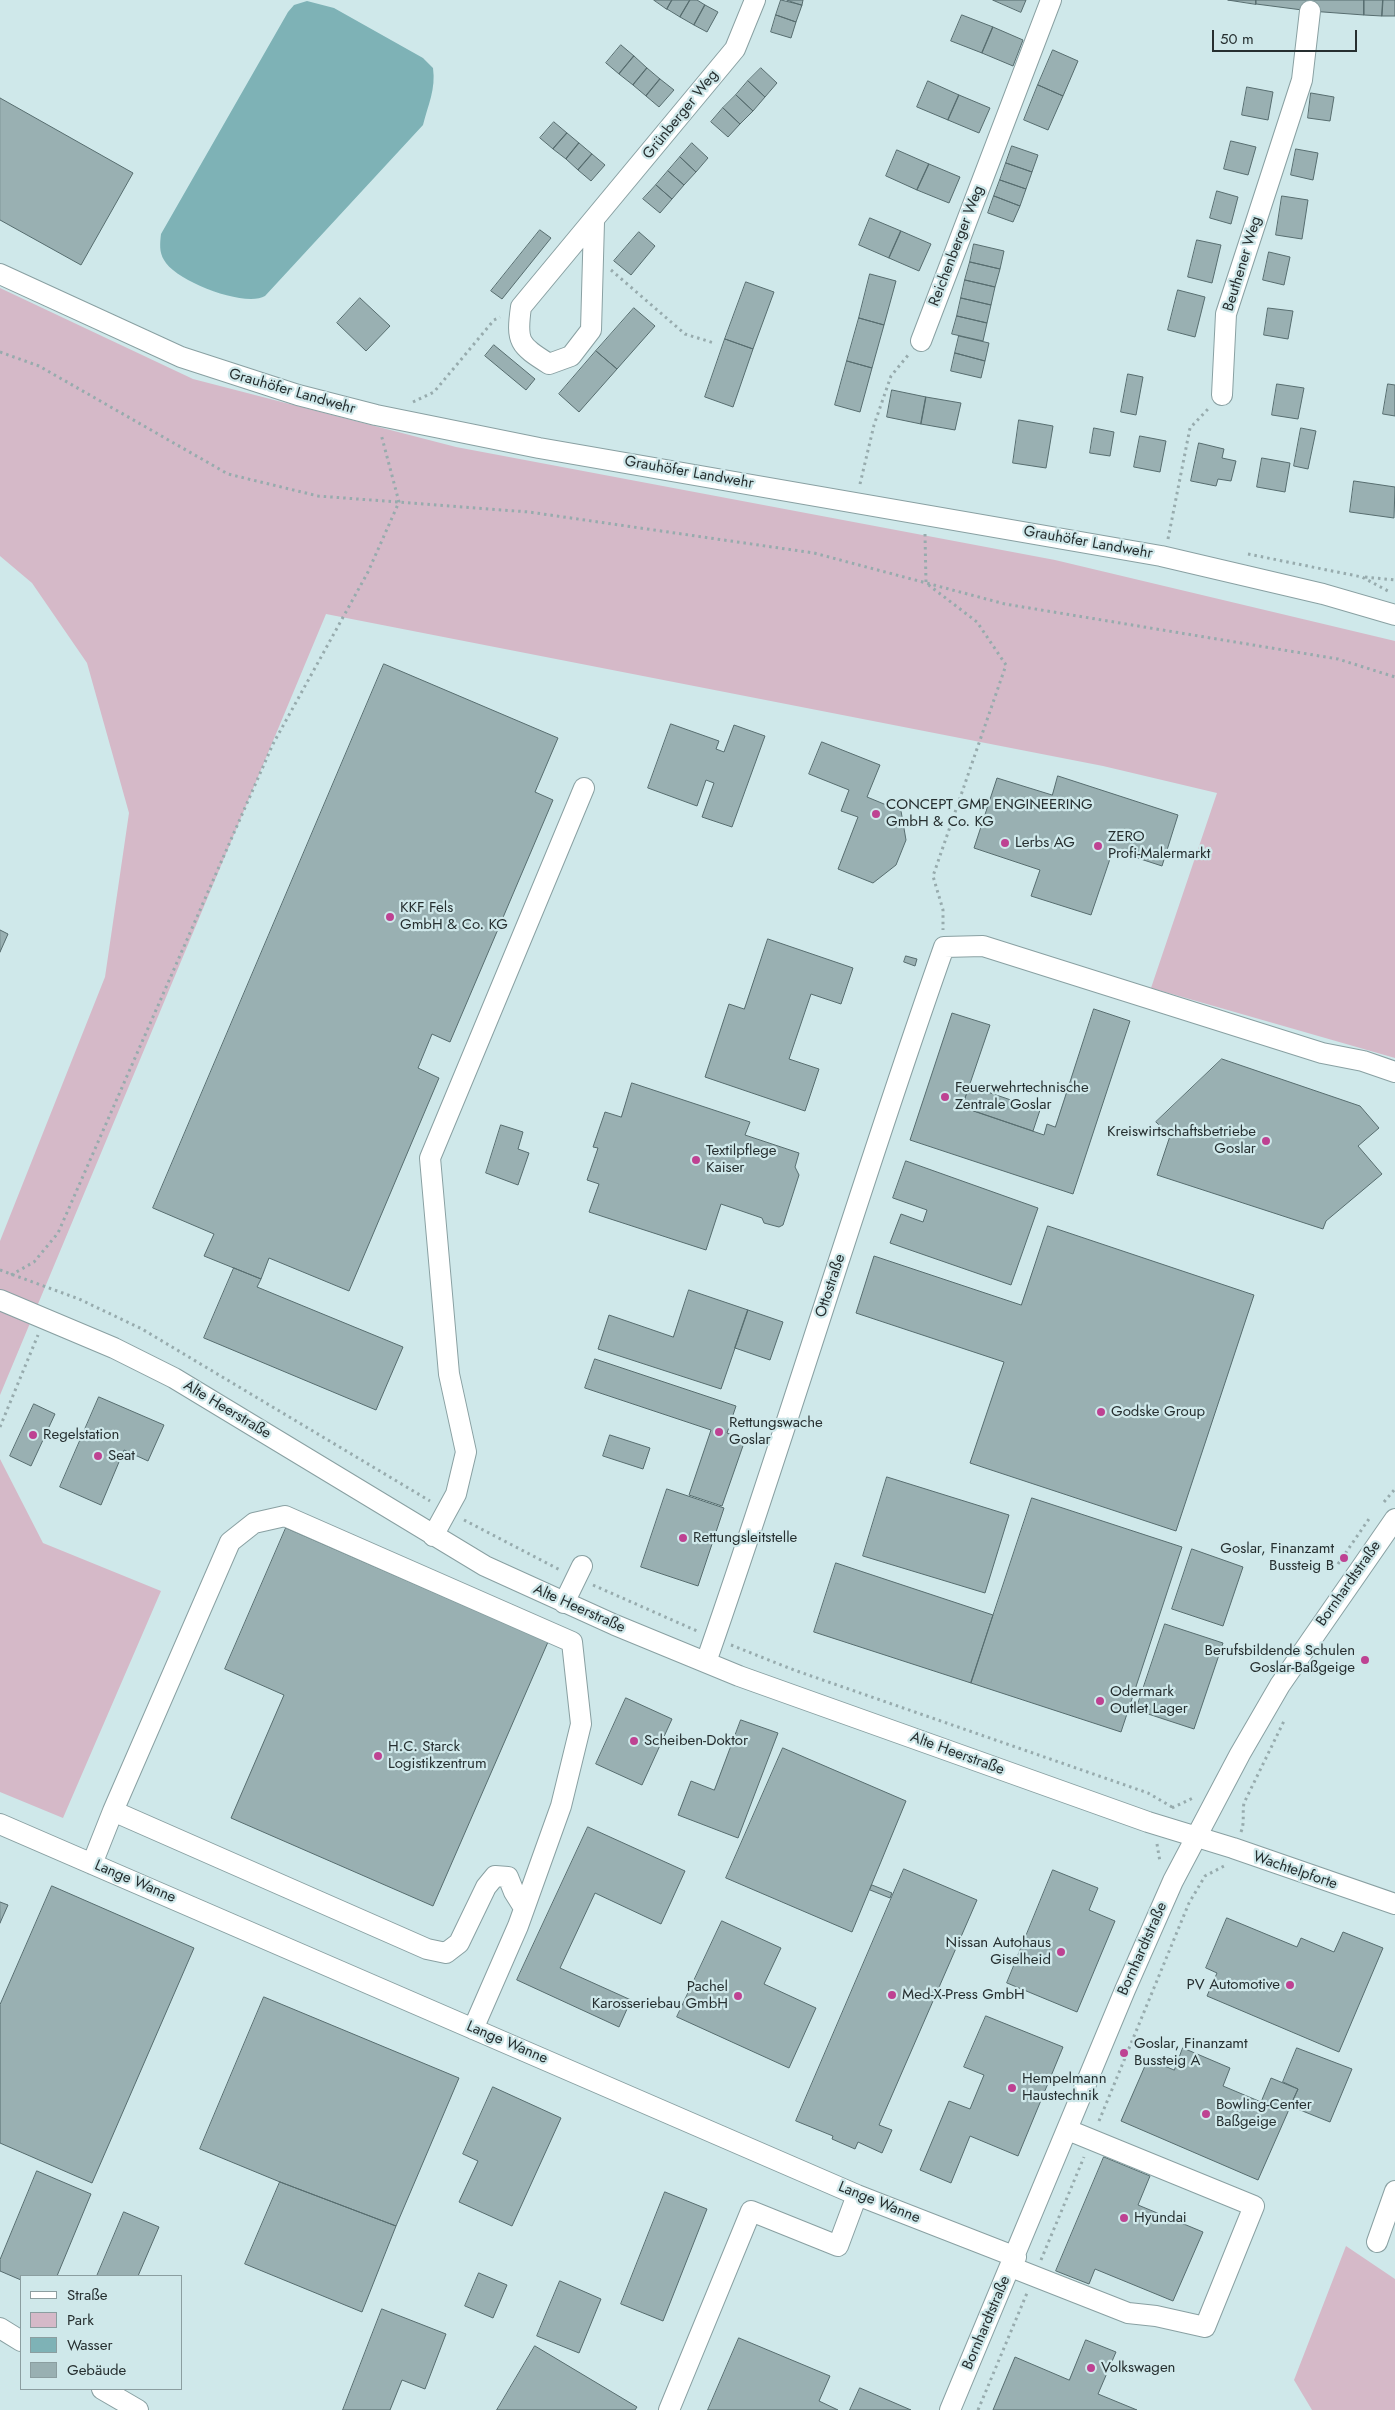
<!DOCTYPE html>
<html>
<head>
<meta charset="utf-8">
<style>
	body { margin:0 }
	#map { position:relative; width:1395px; height:2410px; overflow:hidden; background:#cfe8ea; font-family:Jost,sans-serif }
	canvas { display:block }
	.legend { position:absolute; left:20px; top:2275px; width:162px; height:115px; box-sizing:border-box; background:#cfe8ea; border:1px solid #8b9ea0; margin:0; padding:6px 9px; list-style:none; font-size:15px; color:#262f30 }
	.legend li { display:flex; align-items:center; gap:10px; height:25px }
	.legend b { width:25px; border:1px solid #8b9ea0 }
	.scale { position:absolute; left:1212px; top:30px; width:145px; height:22px; box-sizing:border-box; border:2px solid #262f30; border-top:0; padding-left:6px; font-size:15px; line-height:18px; white-space:nowrap; color:#262f30; -webkit-text-stroke:4px #cfe8ea; paint-order:stroke }
</style>
</head>
<body>
<div id="map">
<canvas width="1395" height="2410"></canvas>
<ul class="legend">
<li><b style="height:6px;background:#fff"></b>Straße</li>
<li><b style="height:14px;background:#d5b9c8"></b>Park</li>
<li><b style="height:14px;background:#7eb2b6"></b>Wasser</li>
<li><b style="height:14px;background:#99b0b2"></b>Gebäude</li>
</ul>
<div class="scale">50 m</div>
</div>
<script>
const ctx = document.querySelector('canvas').getContext('2d');
ctx.lineJoin = 'round';
function paint(path, color) { ctx.fillStyle = color; ctx.fill(path, 'evenodd'); }
function stroke(path, color, width, dash) { ctx.strokeStyle = color; ctx.lineWidth = width; ctx.lineCap = dash ? 'butt' : 'round'; ctx.setLineDash(dash || []); ctx.stroke(path); }
function drawText(font, color, halo, rows, align = 'center') {
  ctx.font = font + ' Jost,sans-serif'; ctx.lineWidth = 4.5; ctx.setLineDash([]); ctx.textBaseline = 'middle'; ctx.strokeStyle = halo; ctx.fillStyle = color; for (const [text, x, y, turn = 0] of rows) {
    ctx.save(); ctx.translate(x, y); ctx.rotate((+turn || 0) * Math.PI / 180); ctx.textAlign = isNaN(turn) ? turn : align; if (halo) ctx.strokeText(text, 0, 0); ctx.fillText(text, 0, 0); ctx.restore();
  }
}
const green = new Path2D(`
	M0,288L193,379L456,447L1055,560L1395,641V1058L1151,988L1217,793L1103,766L326,614L0,1395V1241L105,977L129,813L87,663L32,583L0,556Z
	M0,1459L43,1543L161,1591L63,1818L0,1792Z
	M1346,2246L1395,2279V2410H1312L1294,2380Z`);
const water = new Path2D(`
	M307,1L334,8L423,58L433,68C436,89 428,105 423,125L265,296C245,308 175,281 164,260C159,252 160,243 161,234L288,12L294,5Z`);
const building = new Path2D(`
	M654,0H672L667,9Z
	M672,0H690L680,17L667,9Z
	M690,0H697L705,5L694,25L680,17Z
	M781,0L802,5L796,22L776,15Z
	M787,0H803L802,5Z
	M993,0H1026L1021,12Z
	M1228,0H1256V4Z
	M1256,0H1311L1310,11L1256,4Z
	M1311,0H1364V15L1310,11Z
	M1364,0H1383L1382,16L1364,15Z
	M1383,0H1395V16H1382Z
	M705,5L718,12L707,32L694,25Z
	M776,15L796,22L791,38L771,32Z
	M962,15L993,27L982,53L951,41Z
	M993,27L1023,40L1013,66L982,53Z
	M621,45L634,56L619,74L606,63Z
	M1053,50L1078,61L1063,96L1038,85Z
	M634,56L647,68L633,85L619,74Z
	M647,68L660,79L646,96L633,85Z
	M761,68L777,83L765,97L748,81Z
	M660,79L674,90L659,107L646,96Z
	M748,81L765,97L753,111L736,95Z
	M928,81L959,95L948,120L917,107Z
	M1038,85L1063,96L1048,130L1024,120Z
	M1247,87L1273,92L1268,120L1242,115Z
	M1311,93L1334,97L1330,121L1308,118Z
	M736,95L753,111L740,124L723,108Z
	M959,95L990,108L979,133L948,120Z
	M0,98L133,173L81,265L0,220Z
	M723,108L740,124L728,137L711,122Z
	M554,122L567,133L553,149L540,138Z
	M567,133L579,143L566,159L553,149Z
	M1231,141L1256,147L1248,175L1224,169Z
	M579,143L592,154L578,170L566,159Z
	M692,143L708,158L696,172L680,157Z
	M1012,146L1038,155L1032,172L1006,163Z
	M1296,149L1318,153L1313,180L1291,175Z
	M897,150L929,164L917,190L886,176Z
	M592,154L605,165L591,181L578,170Z
	M680,157L696,172L684,185L668,171Z
	M1006,163L1032,172L1026,189L1000,180Z
	M929,164L960,177L949,203L917,190Z
	M668,171L684,185L672,199L656,185Z
	M1000,180L1026,189L1020,206L994,196Z
	M656,185L672,199L660,213L643,199Z
	M1217,191L1238,197L1231,224L1210,218Z
	M994,196L1020,206L1013,222L988,213Z
	M1282,196L1308,200L1302,239L1276,235Z
	M870,218L901,231L889,258L859,245Z
	M540,230L551,238L502,299L491,291Z
	M901,231L931,244L919,271L889,258Z
	M639,232L655,246L631,275L614,261Z
	M1197,240L1221,245L1212,283L1188,277Z
	M974,244L1004,251L1000,269L970,262Z
	M1269,252L1290,257L1284,285L1263,280Z
	M970,262L1000,269L995,287L965,280Z
	M870,274L896,281L884,325L859,318Z
	M965,280L995,287L991,305L961,298Z
	M746,282L774,292L753,349L725,339Z
	M1178,290L1205,297L1195,337L1168,330Z
	M360,298L390,326L366,351L337,323Z
	M961,298L991,305L987,323L957,316Z
	M634,308L655,326L617,369L596,351Z
	M1268,308L1293,311L1288,339L1264,335Z
	M957,316L987,323L983,341L952,334Z
	M859,318L884,325L872,368L847,361Z
	M959,336L989,343L985,361L955,353Z
	M725,339L753,349L733,407L705,397Z
	M494,345L535,379L526,390L485,356Z
	M596,351L617,369L579,412L559,394Z
	M955,353L985,361L981,378L951,371Z
	M847,361L872,368L860,412L835,405Z
	M1128,374L1143,377L1136,415L1121,412Z
	M1277,384L1304,388L1298,419L1272,415Z
	M1388,384L1395,385V416L1383,414Z
	M892,390L926,397L921,424L887,417Z
	M926,397L961,403L955,430L921,424Z
	M1019,420L1053,426L1046,468L1013,463Z
	M1094,428L1114,432L1110,456L1090,453Z
	M1301,428L1316,431L1308,469L1294,466Z
	M1140,436L1166,441L1160,472L1134,467Z
	M1199,443L1224,449L1222,458L1236,461L1231,481L1218,479L1216,486L1191,481Z
	M1262,458L1290,463L1285,492L1257,487Z
	M1354,481L1395,487L1394,518L1350,512Z
	M384,664L558,738L535,792L553,800L450,1042L432,1034L418,1068L439,1078L349,1291L269,1258L261,1279L204,1256L214,1234L153,1208Z
	M671,724L719,741L716,749L724,752L734,725L765,736L732,827L702,817L714,783L706,780L697,806L648,788Z
	M822,742L880,765L867,797L901,811L906,840L896,865L873,883L838,869L858,817L841,811L849,790L809,774Z
	M1058,776L1178,815L1162,866L1113,850L1091,915L1031,896L1040,870L974,848L997,778L1052,795Z
	M0,930L8,934L0,952Z
	M768,939L853,968L841,1004L811,994L789,1059L819,1069L805,1111L705,1077L729,1004L744,1009Z
	M906,956L917,959L915,966L904,962Z
	M1094,1009L1130,1021L1073,1194L910,1140L952,1013L990,1025L962,1107L1044,1135L1047,1124L1055,1127Z
	M1222,1059L1360,1106L1379,1128L1358,1146L1382,1174L1326,1221L1323,1229L1157,1175L1170,1136L1156,1122Z
	M632,1083L750,1122L745,1135L799,1153L795,1167L799,1175L783,1225L779,1227L764,1223L762,1218L721,1204L706,1250L589,1212L599,1184L587,1180L598,1148L593,1147L605,1112L621,1117Z
	M970,1086L1040,1110L1033,1131L962,1107Z
	M501,1125L523,1132L518,1149L529,1153L518,1185L486,1173Z
	M906,1161L1038,1208L1011,1285L890,1243L901,1214L923,1222L927,1210L893,1198Z
	M1048,1226L1254,1295L1176,1531L970,1463L1004,1362L856,1313L874,1256L1021,1305Z
	M234,1268L261,1279L257,1287L403,1347L376,1410L204,1338Z
	M689,1290L748,1310L721,1389L598,1349L609,1315L673,1337Z
	M748,1310L783,1322L770,1360L735,1348Z
	M595,1359L736,1406L727,1433L745,1440L722,1506L689,1495L711,1430L585,1388Z
	M99,1397L164,1425L148,1461L124,1450L101,1505L60,1487Z
	M34,1404L55,1414L31,1466L10,1456Z
	M610,1435L650,1448L643,1469L603,1456Z
	M887,1477L1009,1515L985,1593L863,1556Z
	M667,1489L724,1508L698,1586L641,1567Z
	M1032,1498L1182,1547L1121,1732L971,1683Z
	M286,1528L548,1642L433,1906L231,1818L284,1695L225,1669Z
	M1192,1549L1243,1567L1223,1626L1172,1609Z
	M836,1563L993,1615L971,1683L814,1632Z
	M1165,1624L1223,1643L1194,1729L1136,1710Z
	M626,1698L672,1719L642,1785L596,1764Z
	M741,1720L778,1733L738,1838L678,1815L691,1781L714,1790Z
	M783,1748L906,1801L852,1932L726,1878Z
	M588,1827L685,1871L661,1924L595,1893L560,1968L631,2000L619,2027L517,1980Z
	M904,1869L977,1900L879,2125L892,2130L882,2153L858,2142L855,2149L832,2139L833,2136L796,2121Z
	M1053,1870L1098,1888L1089,1910L1115,1921L1077,2012L1007,1983Z
	M872,1885L892,1893L890,1898L870,1890Z
	M52,1886L194,1948L92,2183L0,2143V2005Z
	M0,1902L8,1905L0,1923Z
	M1227,1918L1297,1947L1301,1938L1334,1952L1343,1932L1383,1948L1339,2052L1207,1996L1217,1973L1206,1968Z
	M722,1921L781,1948L764,1984L816,2008L789,2068L677,2017Z
	M264,1997L459,2078L396,2226L280,2182L200,2149Z
	M986,2016L1063,2047L1018,2156L970,2136L951,2183L920,2170L949,2101L970,2109L984,2075L964,2067Z
	M1183,2048L1230,2068L1223,2086L1261,2102L1271,2078L1298,2089L1258,2180L1121,2121L1148,2059L1174,2070Z
	M1297,2048L1352,2069L1330,2122L1290,2106L1298,2089L1283,2082Z
	M493,2087L561,2118L512,2226L459,2202L478,2161L463,2154Z
	M1104,2157L1150,2176L1138,2205L1203,2232L1173,2301L1095,2269L1089,2284L1056,2271Z
	M37,2171L91,2194L57,2276H21V2280L0,2271V2260Z
	M280,2182L396,2226L362,2312L245,2264Z
	M665,2192L707,2209L663,2321L621,2304Z
	M124,2212L159,2227L138,2276H97Z
	M479,2273L507,2285L493,2318L465,2306Z
	M560,2281L601,2299L579,2353L537,2336Z
	M382,2309L446,2334L425,2389L402,2380L390,2410H343Z
	M739,2338L830,2376L819,2401L838,2410H708Z
	M1086,2340L1116,2352L1098,2394L1137,2410H993L1015,2357L1069,2380Z
	M535,2346L637,2407L635,2410H497Z
	M860,2388L911,2410H850Z`);
const path = new Path2D(`
	M611,270L685,334L714,343
	M0,352L39,366L228,474L318,496L529,512L814,553L1005,604L1338,659L1395,677
	M413,402L434,392L494,320L500,317
	M860,484L874,425L891,376L909,354
	M925,534L926,583L977,622L1006,665L933,876L943,910V930
	M1168,539L1190,428L1209,408
	M1248,554L1362,577L1388,591
	M1365,577L1395,580
	M0,1270L79,1299L142,1329L430,1501
	M11,1275L34,1262L58,1233L273,744L368,572L399,502L381,434
	M0,1427L38,1335
	M1384,1502L1395,1489
	M464,1520L560,1570
	M1338,1564L1371,1516
	M593,1585L697,1631
	M731,1645L794,1670L1148,1793L1172,1807
	M1172,1808L1195,1797
	M1241,1832C1245,1822 1242,1814 1244,1803L1285,1719
	M1157,1844L1160,1862
	M1099,2121L1189,1903L1205,1876L1226,1865
	M1041,2260L1084,2157
	M978,2410L1027,2293`);
const minor = new Path2D(`
	M594,222L591,330L571,356L549,364C519,345 516,342 521,307L735,49L755,0
	M0,274L181,357L298,395L376,415L539,448L1161,556L1323,594L1395,615
	M921,341L1051,0
	M1222,395L1226,314L1302,80L1310,11
	M0,1300L114,1348L174,1378L485,1566L615,1625L739,1676L1148,1822L1233,1848L1395,1904
	M433,1536L456,1494L466,1452L449,1374L430,1158L584,788
	M564,1603L582,1566
	M706,1662C789,1425 860,1184 944,947L983,946L1322,1053L1363,1061L1395,1072
	M113,1811L230,1542L254,1523L285,1516L572,1642L581,1724L561,1806L518,1926L473,2029
	M0,1824L857,2195L1016,2257
	M92,1864L113,1811L427,1949L446,1953L459,1943L486,1887L495,1876L508,1877L514,1892L524,1908
	M1377,2242L1395,2191
	M1011,2267L1128,2313L1156,2316L1205,2327L1254,2206L1068,2130
	M0,2328L21,2341
	M102,2389L138,2410
	M669,2410L751,2211L838,2246L857,2195
	M950,2410L1125,1990L1173,1881L1240,1754L1280,1685L1395,1519`);
const markers = [
	[876,814,5,"#be4292"],
	[1005,843,5,"#be4292"],
	[1098,846,5,"#be4292"],
	[390,917,5,"#be4292"],
	[945,1097,5,"#be4292"],
	[1266,1141,5,"#be4292"],
	[696,1160,5,"#be4292"],
	[1101,1412,5,"#be4292"],
	[719,1432,5,"#be4292"],
	[33,1435,5,"#be4292"],
	[98,1456,5,"#be4292"],
	[683,1538,5,"#be4292"],
	[1344,1558,5,"#be4292"],
	[1365,1660,5,"#be4292"],
	[1100,1701,5,"#be4292"],
	[634,1741,5,"#be4292"],
	[378,1756,5,"#be4292"],
	[1061,1952,5,"#be4292"],
	[1290,1985,5,"#be4292"],
	[892,1995,5,"#be4292"],
	[738,1996,5,"#be4292"],
	[1124,2053,5,"#be4292"],
	[1012,2088,5,"#be4292"],
	[1206,2114,5,"#be4292"],
	[1124,2218,5,"#be4292"],
	[1091,2368,5,"#be4292"]
];
const streetNames = [
	["Grünberger Weg",681,115,-51],
	["Reichenberger Weg",957,246,-69],
	["Beuthener Weg",1243,264,-73],
	["Grauhöfer Landwehr",292,392,16],
	["Grauhöfer Landwehr",689,473,10],
	["Grauhöfer Landwehr",1088,543,10],
	["Ottostraße",831,1286,-72],
	["Alte Heerstraße",227,1410,31],
	["Bornhardtstraße",1349,1584,-55],
	["Alte Heerstraße",579,1609,24],
	["Alte Heerstraße",957,1754,20],
	["Wachtelpforte",1295,1871,19],
	["Lange Wanne",135,1882,23],
	["Bornhardtstraße",1143,1949,-66],
	["Lange Wanne",507,2043,23],
	["Lange Wanne",879,2203,22],
	["Bornhardtstraße",987,2323,-67]
];
const poiNames = [
	["CONCEPT GMP ENGINEERING",886,805],
	["GmbH & Co. KG",886,822],
	["ZERO",1108,837],
	["Profi-Malermarkt",1108,854],
	["Lerbs AG",1015,843],
	["KKF Fels",400,908],
	["GmbH & Co. KG",400,925],
	["Feuerwehrtechnische",955,1088],
	["Zentrale Goslar",955,1105],
	["Kreiswirtschaftsbetriebe",1256,1132,"right"],
	["Goslar",1256,1149,"right"],
	["Textilpflege",706,1151],
	["Kaiser",706,1168],
	["Godske Group",1111,1412],
	["Rettungswache",729,1423],
	["Goslar",729,1440],
	["Regelstation",43,1435],
	["Seat",108,1456],
	["Rettungsleitstelle",693,1538],
	["Goslar, Finanzamt",1334,1549,"right"],
	["Bussteig B",1334,1566,"right"],
	["Berufsbildende Schulen",1355,1651,"right"],
	["Goslar-Baßgeige",1355,1668,"right"],
	["Odermark",1110,1692],
	["Outlet Lager",1110,1709],
	["Scheiben-Doktor",644,1741],
	["H.C. Starck",388,1747],
	["Logistikzentrum",388,1764],
	["Nissan Autohaus",1051,1943,"right"],
	["Giselheid",1051,1960,"right"],
	["PV Automotive",1280,1985,"right"],
	["Pachel",728,1987,"right"],
	["Karosseriebau GmbH",728,2004,"right"],
	["Med-X-Press GmbH",902,1995],
	["Goslar, Finanzamt",1134,2044],
	["Bussteig A",1134,2061],
	["Hempelmann",1022,2079],
	["Haustechnik",1022,2096],
	["Bowling-Center",1216,2105],
	["Baßgeige",1216,2122],
	["Hyundai",1134,2218],
	["Volkswagen",1101,2368]
];
paint(green, '#d5b9c8');
paint(water, '#7eb2b6');
paint(building, '#99b0b2');
stroke(building, '#576d6f', 1);
stroke(minor, '#89a0a2', 22);
stroke(path, '#97abad', 3, [2.5, 4]);
stroke(minor, '#fff', 20);
for (const [x, y, r, color] of markers) { const dot = new Path2D(); dot.arc(x, y, r, 0, 2 * Math.PI); ctx.fillStyle = color; ctx.fill(dot); stroke(dot, '#cfe8ea', 2); }
drawText('15px', '#262f30', '#cfe8ea', streetNames);
drawText('15px', '#262f30', '#cfe8ea', poiNames, 'left');
</script>
</body>
</html>
